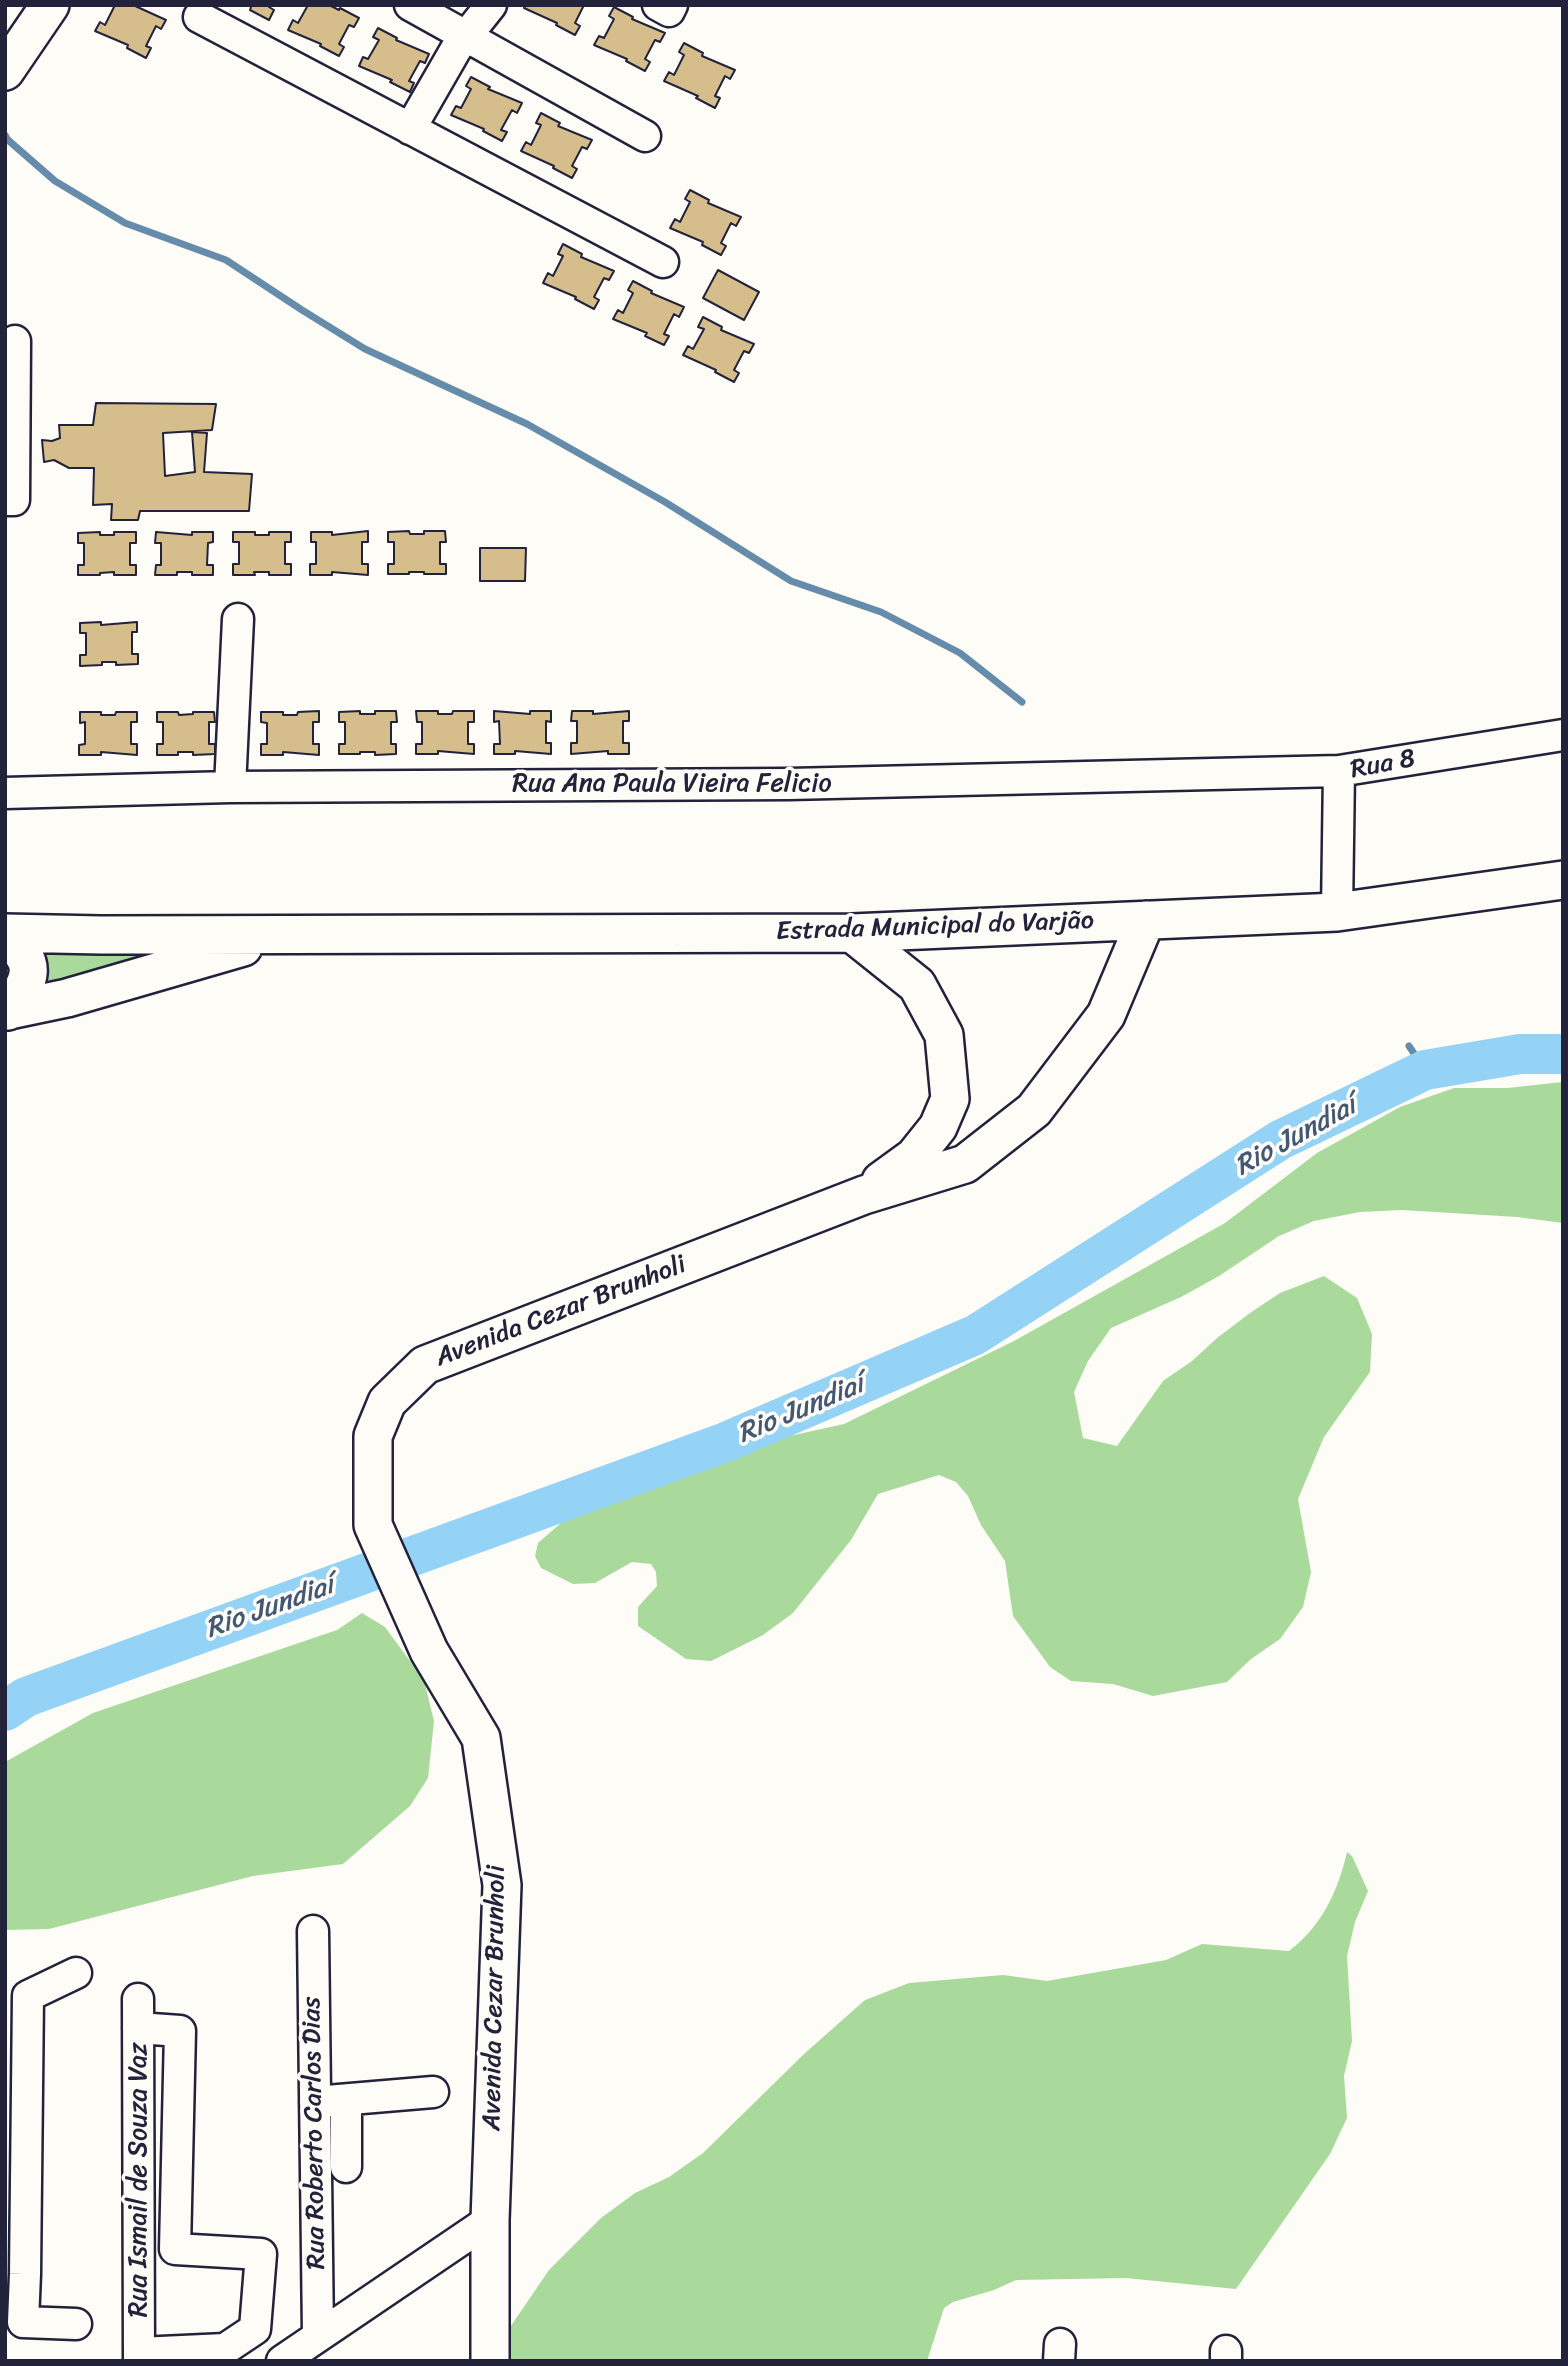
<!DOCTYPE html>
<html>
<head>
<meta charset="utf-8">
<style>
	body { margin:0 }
	#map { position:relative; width:1568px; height:2366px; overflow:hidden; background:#fdfcf7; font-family:Sriracha,sans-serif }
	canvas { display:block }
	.frame { position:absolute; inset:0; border:7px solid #22223b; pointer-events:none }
</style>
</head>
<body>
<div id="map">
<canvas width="1568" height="2366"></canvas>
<div class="frame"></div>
</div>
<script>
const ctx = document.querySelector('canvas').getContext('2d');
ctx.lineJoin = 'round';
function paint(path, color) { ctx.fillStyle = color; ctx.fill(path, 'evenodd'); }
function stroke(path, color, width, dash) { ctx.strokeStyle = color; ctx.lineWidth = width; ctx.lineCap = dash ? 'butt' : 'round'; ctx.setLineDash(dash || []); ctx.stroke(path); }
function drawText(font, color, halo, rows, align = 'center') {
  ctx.font = font + ' Sriracha,sans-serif'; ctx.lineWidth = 7; ctx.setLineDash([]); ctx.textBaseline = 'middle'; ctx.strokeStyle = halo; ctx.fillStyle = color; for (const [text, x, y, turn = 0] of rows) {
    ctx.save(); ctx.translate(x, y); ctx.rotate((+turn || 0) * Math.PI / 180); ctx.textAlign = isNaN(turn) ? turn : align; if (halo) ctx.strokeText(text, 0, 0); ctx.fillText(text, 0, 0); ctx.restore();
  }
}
const green = new Path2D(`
	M195,944L50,993L47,965L38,947Z
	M1563,1082V1223L1517,1217L1402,1210L1360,1212L1314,1221L1279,1236L1219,1276L1181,1297L1111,1328L1088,1361L1074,1392L1083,1438L1117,1446L1163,1381L1192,1361L1217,1338L1250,1313L1280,1293L1324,1276L1357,1298L1372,1334L1370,1372L1324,1437L1298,1499L1311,1572L1303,1607L1280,1639L1251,1659L1227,1682L1153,1696L1113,1684L1071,1681L1050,1667L1013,1616L1005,1561L981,1525L968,1496L956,1482L939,1475L878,1494L851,1540L793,1613L763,1635L711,1661L686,1659L638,1626V1607L657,1586L656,1572L651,1564L632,1562L595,1583L573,1584L541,1568L535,1556L538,1543L569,1516L663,1464L844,1424L1014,1341L1225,1223L1317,1153L1400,1107L1454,1088H1507Z
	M362,1613L385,1627L424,1680L434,1721L428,1778L410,1806L343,1864L253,1876L49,1929L5,1930V1762L93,1713L337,1630Z
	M1347,1852L1352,1856L1368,1891L1355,1922L1347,1956L1352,2041L1344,2076L1347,2118L1330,2154L1236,2289L1126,2278L1016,2280L994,2290L953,2302L944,2308L927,2361H498L504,2336L549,2270L601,2218L635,2193L669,2177L703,2153L804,2054L865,2000L909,1983L1003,1975L1047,1981L1166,1960L1202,1944L1289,1951C1322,1926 1338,1891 1347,1852Z`);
const stream = new Path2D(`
	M5,135L8,140L55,181L125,223L226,260L302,310L365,349L527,424L665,502L791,581L881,612L960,653L1022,702
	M1409,1046L1425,1070`);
const river = new Path2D(`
	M5,1711L26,1697L726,1442L975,1335L1280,1140L1425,1070L1520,1054H1563`);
const building = new Path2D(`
	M115,5H133L166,20L161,29L156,26L146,46L151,48L146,58L127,48L128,45L95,31L100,22L105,25Z
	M248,5H270L269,7L274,10L269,20L250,10L251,7Z
	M308,5H329L339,10L340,8L359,18L354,27L349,25L339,44L344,47L339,56L320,46L321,44L288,30L293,20L298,23Z
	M526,5H584L575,23L580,26L575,35L556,25L557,23L524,8Z
	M614,7L633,17L632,19L665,33L660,42L655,40L645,59L650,62L645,71L626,61L627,59L594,45L599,36L604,38L614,19L609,16Z
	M378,28L397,38L396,40L429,54L425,63L420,61L409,81L414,83L410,92L390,82L392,80L359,66L363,57L368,59L379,40L373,37Z
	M684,43L703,53L702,56L735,70L730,79L725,76L715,96L720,98L715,108L696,98L698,96L664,81L669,72L674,75L684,55L679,52Z
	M471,77L490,87L488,89L522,103L517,113L512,110L501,130L507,132L502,141L483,131L484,129L451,115L456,106L461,108L471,89L466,86Z
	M541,113L560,123L558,126L592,140L587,149L582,147L572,166L577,169L572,178L553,168L554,166L521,151L526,142L531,145L541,125L536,123Z
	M690,190L709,200L708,203L741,217L736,226L731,223L721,243L726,246L721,255L702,245L703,242L670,228L675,219L680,222L690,202L685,199Z
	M563,244L582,254L581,257L614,271L609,280L604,278L594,297L599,300L594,309L575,299L576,297L543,283L548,273L553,276L563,256L558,254Z
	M718,270L759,292L744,320L703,298Z
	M633,281L652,291L651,293L684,307L679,317L674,314L664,334L669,336L664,345L645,336L647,333L613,319L618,310L623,313L633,293L628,290Z
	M703,317L722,327L721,330L754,344L749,353L744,351L734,370L739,373L734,382L715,372L716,370L683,355L688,346L693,349L704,329L698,327Z
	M96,403L216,404L212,430L163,433L165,476L195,472L192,432L207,433L204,472L252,474L249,511H140L138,520H111L112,504L93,505L94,468H69L54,460L44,462L42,440L52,441L60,438L59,425H93Z
	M368,531V542H362V564H368V575L332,572V575H310V564H316V542H311V532H332V535Z
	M409,531L410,534H424V531H445L446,542H440V564H446V574H424V572H409V574H388V564H394V542H388V532Z
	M100,532V535H114V532H136V543H130V565H136V575H114V572L100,573V575H78V565H84V543H78V533Z
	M156,532L192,535V532H213V542L208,543L207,565H213V575H192V572H177V575H155L156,565H161V543H155Z
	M233,532H255V535H269V532H291V542H285V564H291V575H269V572H254L255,575H233V564H239V542H233Z
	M480,548H526L525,581H480Z
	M101,622V625L137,622V632H132V654H138V664L116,665V662H102V665L80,666V655H86V633H80V623Z
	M319,711V722H313V744H319V755L283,752V755H261V744H267V723L261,722V712H283V715H297L298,712Z
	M360,711V714H375V711H396L397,722H391V744H396V754L375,755V752H360V754H339V744H345V722H339V712Z
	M416,711H438V714H452L453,711H474V722H468V744H474V754L438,751V754H416V744H422V722H417Z
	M494,711L530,714V711H551V722L546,721V743H551V754L515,751V754H494V744H500L499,721L494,722Z
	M572,711H593V714L629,711V721H623V743H629V754H608V751L571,754V743H577V721H571Z
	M80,712H101V715H115L116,712H137V722H131V744H137V755L101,752V755H79V745L85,744V722L80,723Z
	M157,712H178L179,715L193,714V712H214L215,722H209V744H215V754L193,755V752H178V755H157V744H163V722H157Z`);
const minor = new Path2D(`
	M410,5L645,136
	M658,5L669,11L672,5
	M199,17L663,262
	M410,129L456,49L491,5
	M5,500H14L15,341
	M230,787L238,619
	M5,793L230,787L789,784L1339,771
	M1337,912L1339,771L1563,735
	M313,1931L318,2335
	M76,1973L28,1996L25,2274L23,2322L76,2324
	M138,1999L139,2361
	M138,2028L180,2031L175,2249L261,2254L255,2329L225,2349L139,2353
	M315,2102L433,2092
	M346,2167V2100
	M282,2361L490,2220
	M1059,2361L1060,2344
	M1226,2361V2351`);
const major = new Path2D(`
	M5,71L50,5
	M5,933L101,935L852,933L1337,912L1563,880
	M852,933L917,985L944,1035L950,1099L938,1127L914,1157L881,1181
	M5,936C39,963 32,979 8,1011
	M5,1011L67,998L243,947
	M490,2361V2220L502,1885L481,1738L429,1651L373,1525V1436L387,1402L425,1365L864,1195L965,1164L1034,1110L1106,1015L1146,920`);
const streetNames = [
	["Rua 8",1383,765,-11],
	["Rua Ana Paula Vieira Felicio",672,784],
	["Estrada Municipal do Varjão",935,927,-2],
	["Avenida Cezar Brunholi",561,1312,-21],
	["Avenida Cezar Brunholi",495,1998,-89],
	["Rua Roberto Carlos Dias",315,2133,-91],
	["Rua Ismail de Souza Vaz",139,2180,-90]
];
const waterNames = [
	["Rio Jundiaí",1296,1137,-29],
	["Rio Jundiaí",801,1410,-23],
	["Rio Jundiaí",270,1608,-20]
];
paint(green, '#aada9b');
stroke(stream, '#668cab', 7);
stroke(river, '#94d3f6', 40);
paint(building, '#d6bd8c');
stroke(building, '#22223b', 2);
stroke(minor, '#22223b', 35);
stroke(major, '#22223b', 42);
stroke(minor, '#fdfcf7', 30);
stroke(major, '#fdfcf7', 37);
drawText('26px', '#22223b', '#fdfcf7', streetNames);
drawText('italic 28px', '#445773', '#fdfcf7', waterNames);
</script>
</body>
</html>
